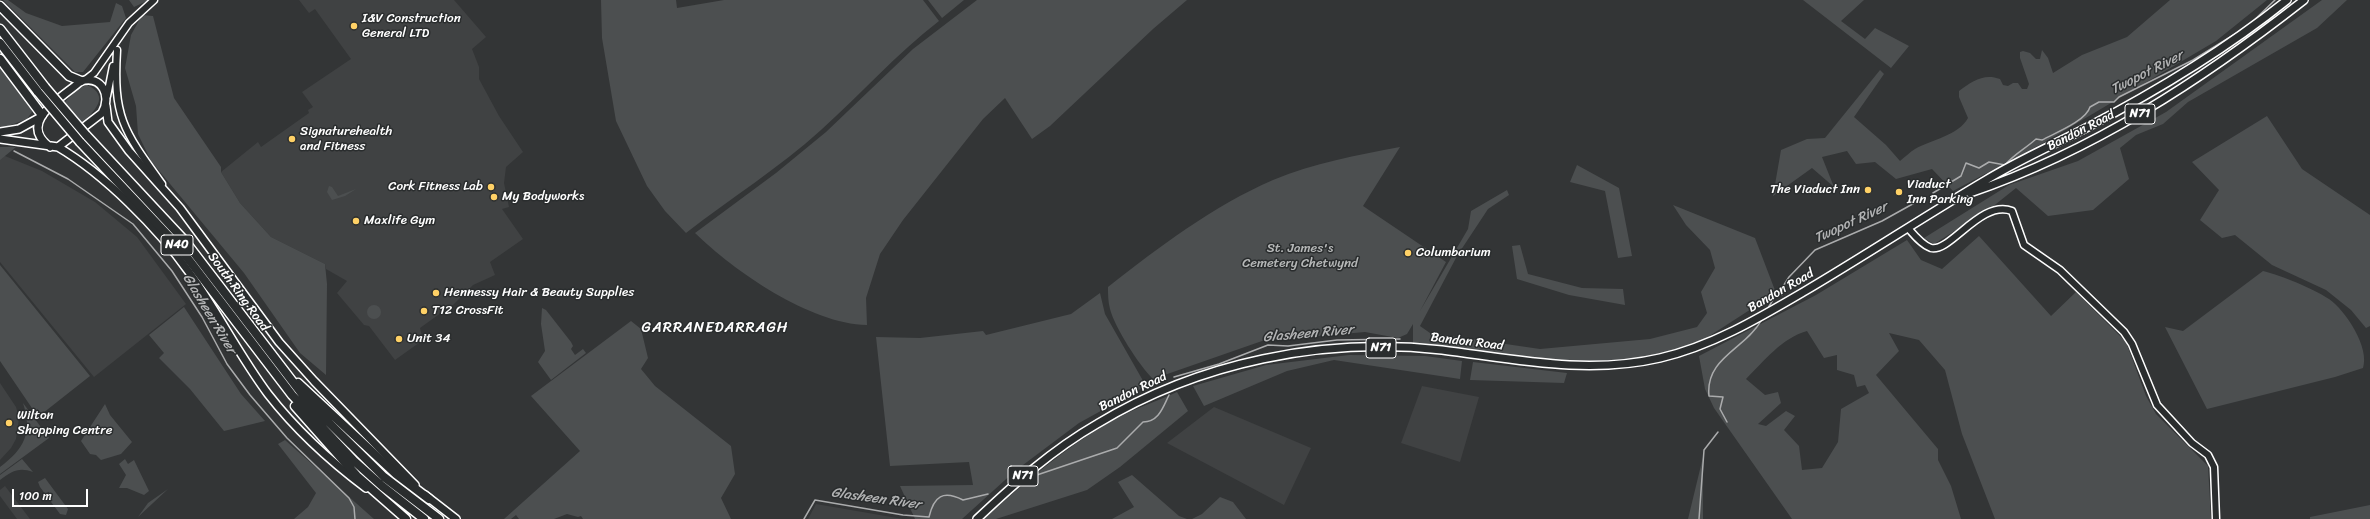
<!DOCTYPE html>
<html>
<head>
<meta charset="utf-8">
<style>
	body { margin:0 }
	#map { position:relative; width:2370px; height:519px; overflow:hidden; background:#333536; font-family:Sriracha,sans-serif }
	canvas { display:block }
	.scale { position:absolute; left:12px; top:489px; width:76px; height:18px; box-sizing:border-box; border:2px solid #fff; border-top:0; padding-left:5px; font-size:12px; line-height:14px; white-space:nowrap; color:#fff; -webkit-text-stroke:3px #2a2d2e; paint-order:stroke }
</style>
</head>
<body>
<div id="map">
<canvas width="2370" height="519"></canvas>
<div class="scale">100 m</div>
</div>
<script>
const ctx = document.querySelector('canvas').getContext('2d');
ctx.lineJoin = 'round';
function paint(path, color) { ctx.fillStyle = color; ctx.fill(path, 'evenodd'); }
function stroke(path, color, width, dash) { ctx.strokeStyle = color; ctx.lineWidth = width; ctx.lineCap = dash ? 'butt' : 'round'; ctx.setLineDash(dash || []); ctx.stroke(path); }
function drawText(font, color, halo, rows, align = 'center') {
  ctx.font = font + ' Sriracha,sans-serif'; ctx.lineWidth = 3; ctx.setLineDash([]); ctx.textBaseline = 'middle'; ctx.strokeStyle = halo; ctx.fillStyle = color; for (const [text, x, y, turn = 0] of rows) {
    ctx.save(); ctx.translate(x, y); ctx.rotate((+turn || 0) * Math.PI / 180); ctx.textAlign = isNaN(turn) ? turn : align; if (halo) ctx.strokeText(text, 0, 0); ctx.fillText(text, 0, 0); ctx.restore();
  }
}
const built = new Path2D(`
	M299,0H454L486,37L472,49L479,67V79L499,116L523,152L506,167L504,183L509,207L502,209L523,239L490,262L495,275L473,285L446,312L445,310L420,328L423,340L395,360L369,326L364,325L337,293L347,281L326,269L325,264L271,237L240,203L221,172L258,142L261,147L309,113L308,110L313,107L302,92L351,59L315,9L309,13Z
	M0,154L42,171L95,202L137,237L186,304L94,377L0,262Z
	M0,383L16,407L19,418L16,439L11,448L0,460Z
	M1422,386L1479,397L1460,462L1401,443Z
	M1214,407L1311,448L1284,505L1167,443Z
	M5,486L30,519H17L0,496V490Z
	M816,504L903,519H808Z`);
const green = new Path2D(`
	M3,0H8L26,13L62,26L110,22L116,3L122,6L126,18L83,72H75Z
	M129,0H149L134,7Z
	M601,0H676L677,8L724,0H923L939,21C896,54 861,94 821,130C779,168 731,198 686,233L665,211L647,186L616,121L602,38Z
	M928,0H964L942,18Z
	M977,0H1187L1153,29L1050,126L1032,139L1005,98L983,119L903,220L880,254L866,298L867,325C810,324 734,271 695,233L776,173L826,132L913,49Z
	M1803,0H1864L1841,21L1865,39L1875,28L1909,46L1891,68Z
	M2170,0H2267L2216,41L2045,142L1953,191L1932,169L1896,179L1875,162L1856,164L1847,151L1822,157L1834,187L1812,168L1773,196L1781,150L1807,139L1825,138L1880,70L1884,74L1854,117L1886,145L1900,161C1905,157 1910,152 1915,149C1931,140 1959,135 1968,118L1959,97V91C1972,81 1984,73 2000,79L2003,85L2008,86L2013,83H2018L2022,89H2027L2029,84L2020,58V52L2023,51L2030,53L2036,59H2040L2042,50L2048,58L2053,73L2082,55L2127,37Z
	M2322,0H2347L2317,28L2188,102L2163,124L2136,135L2120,148L2129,179L2093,210L2048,216L2016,188L1991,208L1934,244L1924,238L2009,185L2078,161L2166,112Z
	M142,15L153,16L174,98L221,167V172L240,203L271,237L325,264L327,284L326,375L300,353L244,273L151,161L138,134L136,106L125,68L131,35Z
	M0,63L30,103L32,112L27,119L0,129Z
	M87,85C111,96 94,111 83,123L65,102L77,89Z
	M2267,116L2302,169L2370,215V326L2366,328L2351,310L2326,290L2272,265L2235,235L2222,238L2200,220L2219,190L2192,162Z
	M0,147H16L0,160Z
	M1400,147L1363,206L1446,262L1420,311L1468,229L1471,211L1507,190L1509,195L1488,209L1457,256L1420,326L1430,333L1540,349L1650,339L1697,327L1707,313L1701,292L1715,268L1710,250L1686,225L1673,205L1755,238L1776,293L1697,344L1645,358L1578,363L1413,343V324L1407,334L1398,338L1365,332L1262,341L1153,379C1139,365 1115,328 1110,309C1108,302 1108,294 1108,287C1159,247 1213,206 1273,180C1314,163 1357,155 1400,147Z
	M1577,165L1619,188L1632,256L1618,258L1605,191L1570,182Z
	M329,186L332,187L338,196L356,189L345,196L332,200L327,192Z
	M1979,236L2051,316L2076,292L2126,342L2146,396L2156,414L2208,466L2211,519H1995L1962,434L1945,370L1919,340L1889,333L1899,351L1876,375L1938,449V460L1951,486L1961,519H1792L1714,408L1705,389L1699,356L1816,295L1907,240L1921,260L1942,269ZM1807,331L1824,358L1837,355V370L1854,375L1857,387L1865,385L1869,393L1841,409L1838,442L1822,468L1802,470L1799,446L1784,430L1795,416L1786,411L1766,426L1758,424L1781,403L1778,392L1765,395L1746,379C1764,361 1782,338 1807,331Z
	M1520,245L1528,274L1582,288L1623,289L1625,305L1569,295L1517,279L1512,246Z
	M0,265L90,376L38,417L0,361Z
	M2263,271C2283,276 2312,288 2329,299C2346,311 2370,348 2363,368L2335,377L2207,409L2165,327L2183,331Z
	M1100,293L1105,314L1146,386L1079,423L1015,471L962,519H915L900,486L973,485L969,462L890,466L876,337L920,338L983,331L986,335L1071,314Z
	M367 312a7 7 0 1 1 14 0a7 7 0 1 1-14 0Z
	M184,307L241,394L265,421L224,431L190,389L159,358L164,353L149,335Z
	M542,308L546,310L571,342L573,346L571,349L575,355L583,349L586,353L551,380L538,362L545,351L541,324Z
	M631,321L641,329L648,358L641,369L655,386L731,446L735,474L721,498L731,519H583L581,516L578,517L567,514L554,519H519L516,515L511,519H504L580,451L531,396Z
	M1349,355L1425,356L1462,361L1460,379L1334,360L1287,371L1204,406L1193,386L1266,365Z
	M1473,362L1567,373L1564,383L1470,380Z
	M1177,392L1188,411L1120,467L1087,490L996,519H984C1023,484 1064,448 1110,422C1131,410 1155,402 1177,392Z
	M23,403L49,438L0,474V467C24,449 33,433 23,403Z
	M105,404L110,415L132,442L121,454L101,460L96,455L90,454L81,441Z
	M285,440L374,519H294L308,507L316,493L278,444Z
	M1703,457V519H1688Z
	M22,459L33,472C19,467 12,471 0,480V475Z
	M125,459L128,464L134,460L149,491L144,495L127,488H119L126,475L119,464Z
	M1132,475L1179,516L1187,519H1112L1134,507L1118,482Z
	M45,478L68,509L66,515L60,514L40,487L38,482Z
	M168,489L138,517L148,503Z
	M1220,497L1233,502L1246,519H1192L1202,514Z
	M2370,505V519H2310V517Z`);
const stream = new Path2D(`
	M14,151L68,179L133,224L172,271L202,317L227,364L250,395L287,438L349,498L354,507L355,519
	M1933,193L1961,176L1966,163L1979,168L1989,162L2005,165C2014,154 2025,149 2036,139L2042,140C2055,133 2086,121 2090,107L2099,102H2114L2119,97L2193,60L2248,26L2275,0
	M1782,295V288L1789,277L1815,250L1882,221L1918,201
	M1768,308L1774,298
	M1174,377L1219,364L1268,345L1288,346L1337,340L1400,339
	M1727,422L1720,409L1723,397L1709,396C1705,358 1745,349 1761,321
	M1031,477L1117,448L1143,422C1159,422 1163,407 1169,395
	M804,519L815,500L903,515L929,517C934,496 943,490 963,500L988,494
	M1699,519L1704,450L1718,432`);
const minor = new Path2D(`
	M117,50C113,117 123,130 162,184
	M85,80L94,73L129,23L154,0
	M107,96L113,66
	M1908,228C1914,235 1922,245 1931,248C1950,253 1981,199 2012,211L2024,245L2060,270L2124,332L2132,344L2157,405L2192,443L2208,455L2214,467L2216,519`);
const major = new Path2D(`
	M106,106L108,122L129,151L180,208L279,342L314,381L415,485
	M0,132L19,129L39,118
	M0,139L58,147L102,113C112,96 102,75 81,81C62,98 16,122 50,147
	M58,147C104,174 158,228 189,272C217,311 239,355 268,394C296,430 330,461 366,488
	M1970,193C2093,151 2202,80 2304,0
	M425,495L456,519
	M977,519C1014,484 1052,450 1097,424C1199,362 1323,337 1442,350C1514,359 1587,375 1660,358C1712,346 1759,318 1805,291C1866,255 1925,216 1986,180C2017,161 2051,146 2084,129C2155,92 2225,50 2287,0`);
const highway = new Path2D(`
	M0,6L69,76L81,81
	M0,29L45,87
	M0,43L38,92
	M0,59L42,115
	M86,135L185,241L309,403L384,477L439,519
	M80,142L179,247L292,395L354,461L382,486L424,519
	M298,383L396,474L429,499
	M295,406L357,476L406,519`);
const highwayBridge = new Path2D(`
	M45,87L86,135
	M38,92L80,142`);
const markers = [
	[354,26,4,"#ffd166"],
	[292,139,4,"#ffd166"],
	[491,187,4,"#ffd166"],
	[1868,190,4,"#ffd166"],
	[1899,192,4,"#ffd166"],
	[494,197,4,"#ffd166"],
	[356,221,4,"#ffd166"],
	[1408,253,4,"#ffd166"],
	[436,293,4,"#ffd166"],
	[424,311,4,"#ffd166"],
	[399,339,4,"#ffd166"],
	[9,423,4,"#ffd166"]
];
const shields = [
	[2140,114,30],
	[177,245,32],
	[1381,348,30],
	[1023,476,30]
];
const shieldNames = [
	["N71",2140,114],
	["N40",177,245],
	["N71",1381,348],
	["N71",1023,476]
];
const poiNames = [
	["I&V Construction",362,19],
	["General LTD",362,34],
	["Signaturehealth",300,132],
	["and Fitness",300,147],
	["Viaduct",1907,185],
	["Inn Parking",1907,200],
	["Cork Fitness Lab",483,187,"right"],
	["The Viaduct Inn",1860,190,"right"],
	["My Bodyworks",502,197],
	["Maxlife Gym",364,221],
	["Columbarium",1416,253],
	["Hennessy Hair & Beauty Supplies",444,293],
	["T12 CrossFit",432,311],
	["Unit 34",407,339],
	["Wilton",17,416],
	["Shopping Centre",17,431]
];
const streetNames = [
	["Bandon Road",2081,131,-27],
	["Bandon Road",1781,291,-30],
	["South Ring Road",238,292,54],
	["Bandon Road",1467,342,7],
	["Bandon Road",1133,392,-26]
];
const parkNames = [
	["St. James's",1300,249],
	["Cemetery Chetwynd",1300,264]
];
const waterNames = [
	["Twopot River",2147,73,-27],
	["Twopot River",1851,223,-25],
	["Glasheen River",209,314,59],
	["Glasheen River",1308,334,-5],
	["Glasheen River",876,499,8]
];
const quarterNames = [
	["GARRANEDARRAGH",715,328]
];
paint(built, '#404243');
paint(green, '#4c4f50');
stroke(stream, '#abacad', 1.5);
stroke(minor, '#fff', 9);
stroke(major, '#fff', 10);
stroke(highway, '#fff', 11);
stroke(minor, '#2a2d2e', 6);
stroke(major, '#2a2d2e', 7);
stroke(highway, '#2a2d2e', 8);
stroke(highwayBridge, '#fff', 11, []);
stroke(highwayBridge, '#2a2d2e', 8);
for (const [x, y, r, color] of markers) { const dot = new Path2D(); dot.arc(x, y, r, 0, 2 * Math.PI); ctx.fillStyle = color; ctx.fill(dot); stroke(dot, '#2a2d2e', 1.5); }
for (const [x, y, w] of shields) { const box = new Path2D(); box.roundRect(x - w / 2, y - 10, w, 20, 3); ctx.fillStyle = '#2a2d2e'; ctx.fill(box); stroke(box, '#fff', 1); }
drawText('bold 12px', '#fff', null, shieldNames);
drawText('13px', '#fff', '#2a2d2e', poiNames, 'left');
drawText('13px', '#fff', '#2a2d2e', streetNames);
drawText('13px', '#b7b9b9', '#2a2d2e', parkNames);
drawText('italic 14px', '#b2b3b4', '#2a2d2e', waterNames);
ctx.letterSpacing = '1px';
drawText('15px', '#fff', '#2a2d2e', quarterNames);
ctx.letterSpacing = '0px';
</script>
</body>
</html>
